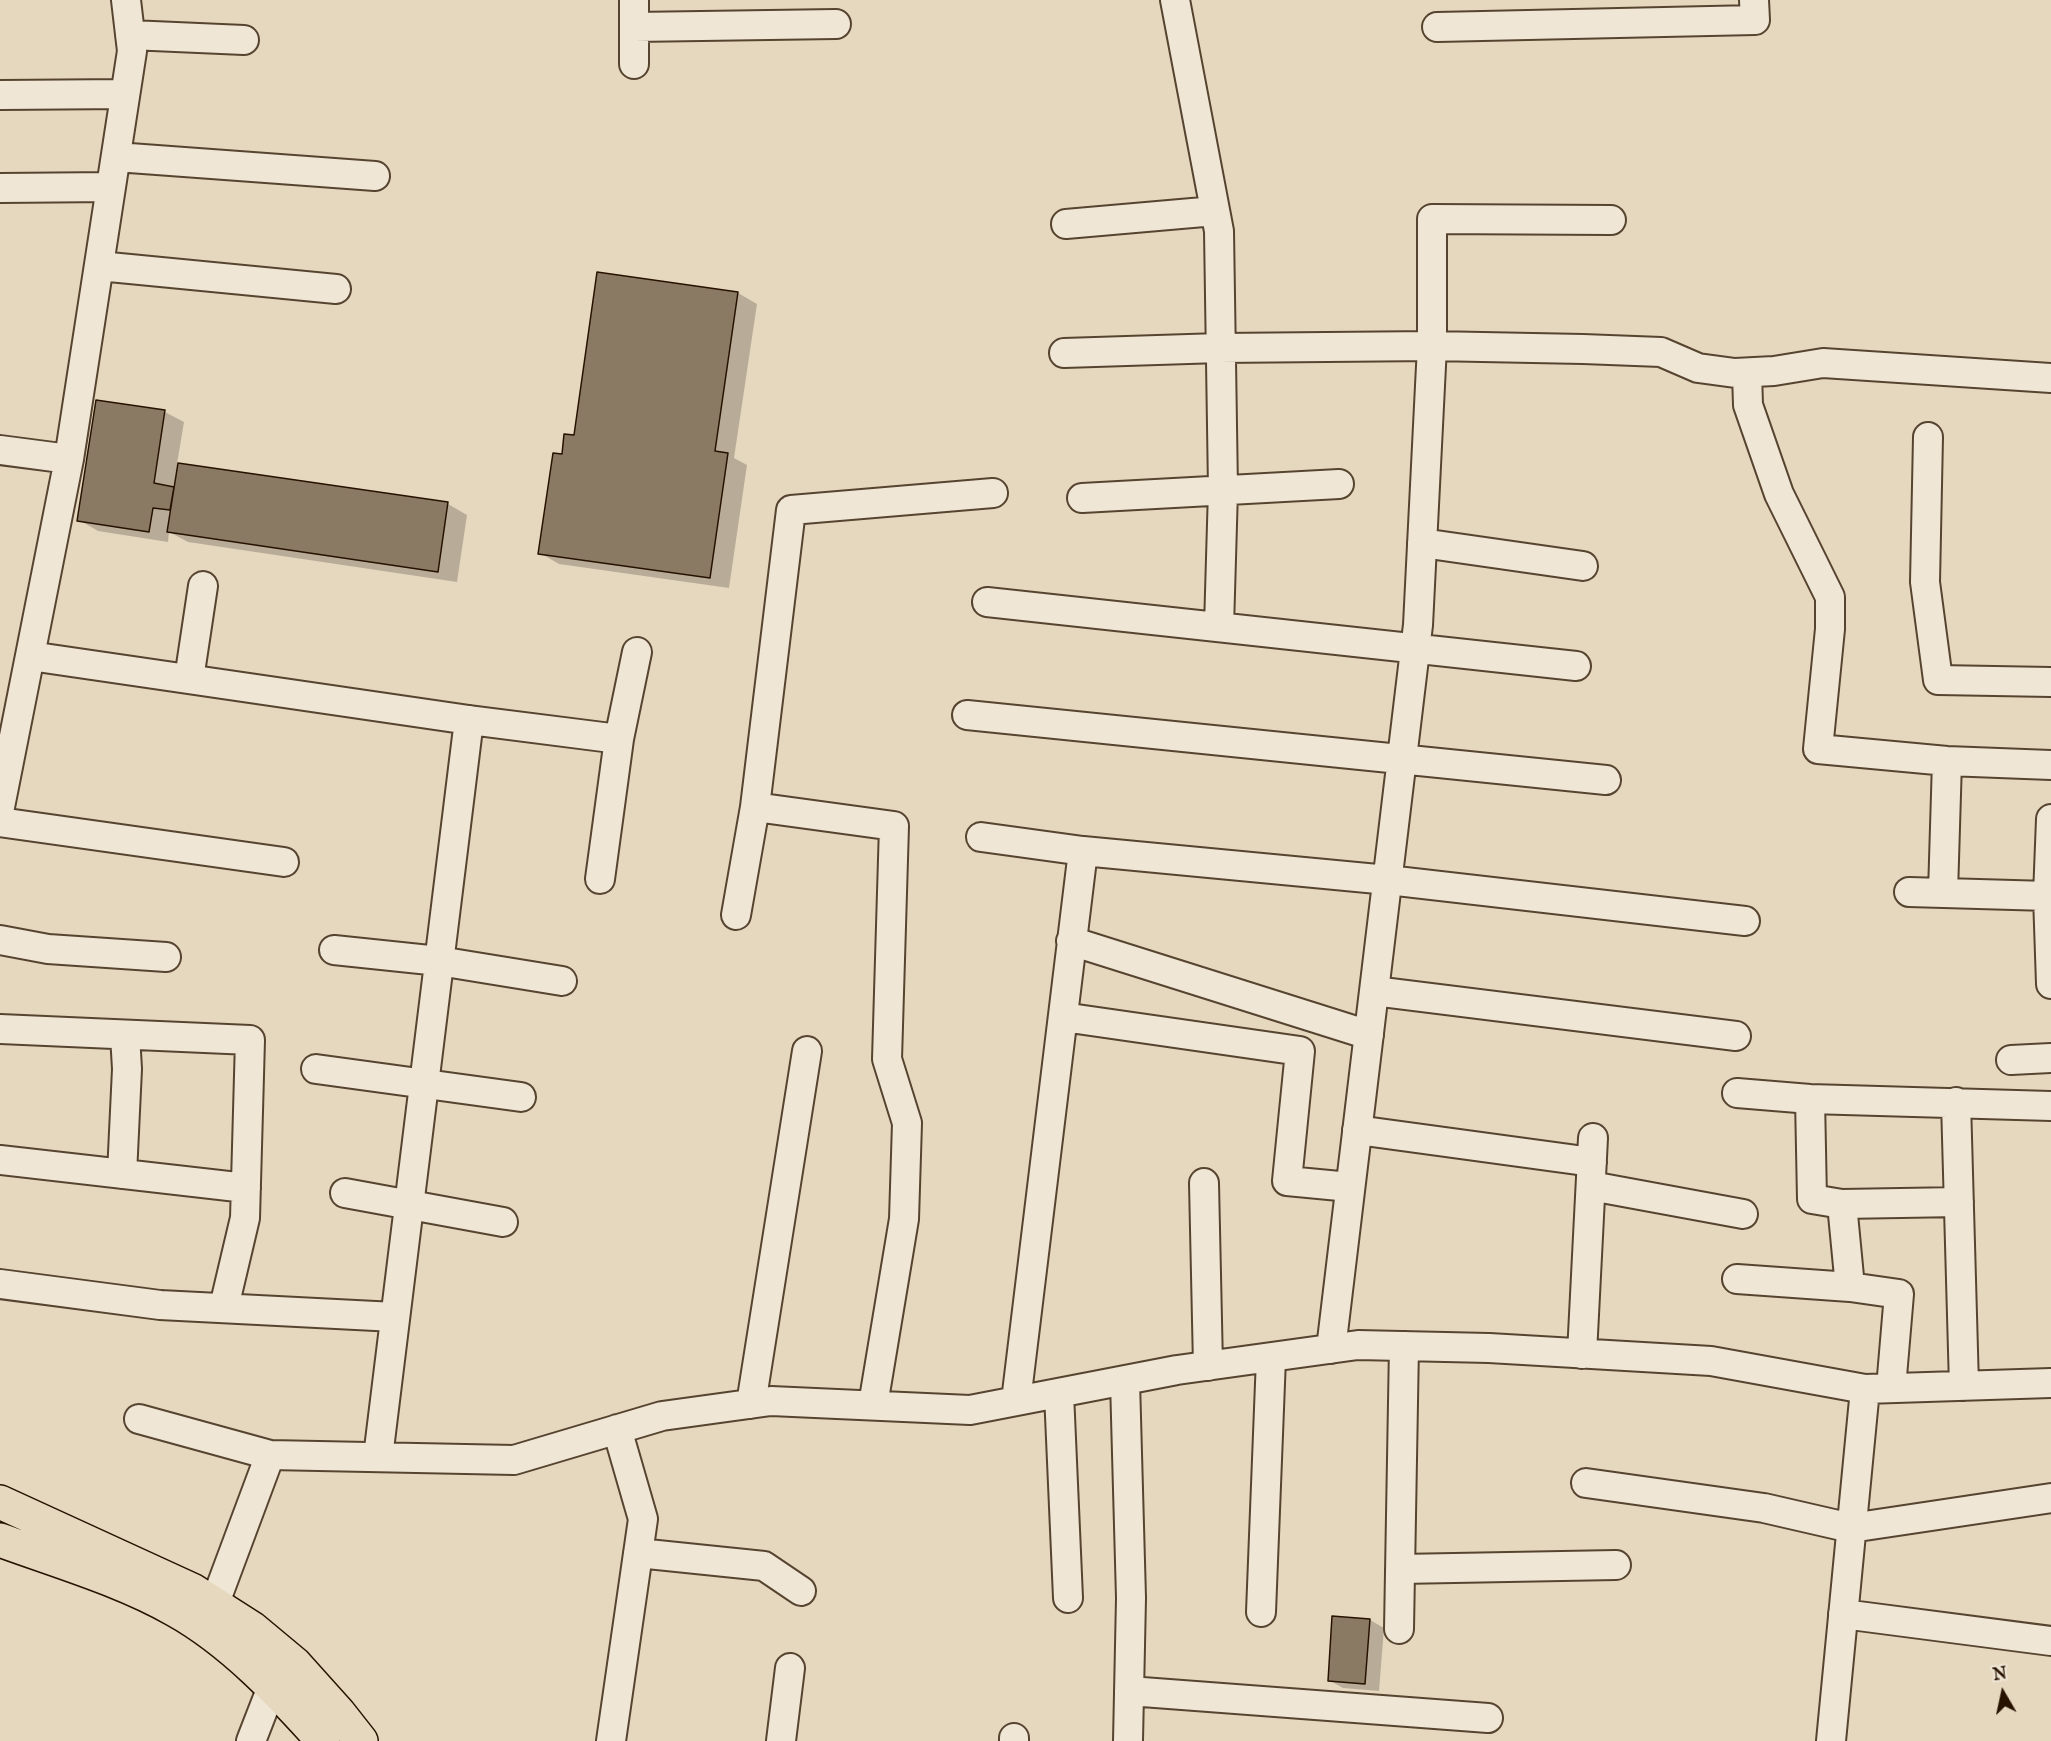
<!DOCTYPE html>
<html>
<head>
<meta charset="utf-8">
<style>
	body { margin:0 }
	#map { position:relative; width:2051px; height:1741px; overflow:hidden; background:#e6d8bf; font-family:"IM FELL English",serif }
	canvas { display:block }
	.north { position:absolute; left:1973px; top:1663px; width:60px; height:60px; -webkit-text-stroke:4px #efe6d5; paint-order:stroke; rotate:351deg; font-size:16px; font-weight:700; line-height:24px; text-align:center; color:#271200 }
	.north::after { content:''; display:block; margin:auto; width:21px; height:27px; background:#271200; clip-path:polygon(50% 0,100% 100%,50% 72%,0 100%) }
</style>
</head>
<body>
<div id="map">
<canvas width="2051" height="1741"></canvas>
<div class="north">N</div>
</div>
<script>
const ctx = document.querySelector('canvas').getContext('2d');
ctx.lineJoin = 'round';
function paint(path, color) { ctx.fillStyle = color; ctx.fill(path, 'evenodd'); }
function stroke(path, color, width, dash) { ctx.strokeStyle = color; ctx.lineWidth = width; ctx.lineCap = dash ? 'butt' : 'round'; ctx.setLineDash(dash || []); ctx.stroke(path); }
const shadow = new Path2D(`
	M738,293L757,304L734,458L747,465L729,588L559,564L540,553L563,456L575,437Z
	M97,401L165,412L184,422L177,464L448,504L467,515L457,582L188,542L169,532L168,542L98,531L79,520Z
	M1370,1620L1384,1628L1379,1691L1343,1688L1329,1680Z`);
const building = new Path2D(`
	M597,272L738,292L715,451L728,453L710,578L538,554L553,453L562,454L564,434L574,435Z
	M96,400L165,410L154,483L174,487L170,510L153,508L149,532L77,521Z
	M178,463L448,502L438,572L167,532Z
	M1332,1616L1370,1619L1365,1684L1328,1681Z`);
const minor = new Path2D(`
	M634,0V64
	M1175,0L1219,231L1223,490L1219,627
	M634,27L836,24
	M1437,27L1755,20L1754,0
	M130,35L244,40
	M0,95L125,94
	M116,157L375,176
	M0,188L111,187
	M1066,224L1215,211
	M99,266L336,289
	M1064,353L1220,348L1432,346L1583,349L1661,352L1698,368L1735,373L1774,371L1823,363L2051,378
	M1747,373L1748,405L1779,494L1830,597V629L1818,749L1947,761L2051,765
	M1928,437L1925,582L1938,680L2051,682
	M0,450L69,459
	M1082,498L1339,484
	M1422,543L1583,566
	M987,602L1576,666
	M30,656L469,720L619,739
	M189,679L203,586
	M967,715L1606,780
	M0,807L69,459L132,51L126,0
	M755,807L894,826L887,1059L907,1123L904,1219L873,1405
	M0,822L284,862
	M981,837L1083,851
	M600,879L619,739L637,652
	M1909,892L2048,896L2051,984
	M1943,893L1947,761
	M2048,896L2051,819
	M736,915L755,807L791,510L993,493
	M0,940L48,949L166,957
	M1071,941L1369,1035
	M334,950L439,961L562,981
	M1374,991L1736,1036
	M1063,1017L1300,1051L1287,1181L1350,1187
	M0,1029L250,1040L245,1218L224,1307
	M2011,1060L2051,1058
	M316,1069L521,1097
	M1737,1093L1810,1099L2051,1106
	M1810,1099L1812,1199L1842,1204L1959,1202
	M1956,1102L1964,1386
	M1357,1130L1592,1162
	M0,1160L246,1188
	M122,1174L127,1069L125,1035
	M1204,1183L1208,1366
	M1591,1186L1743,1214
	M345,1193L503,1222
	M1842,1204L1850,1287L1899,1294L1891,1388
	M1737,1279L1850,1287
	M0,1284L160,1305L395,1317
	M1331,1349L1418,625L1432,346V219L1611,220
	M1582,1354L1593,1138
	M1125,1381L1131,1598L1128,1741
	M1059,1393L1068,1598
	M1016,1401L1083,851L1388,880L1745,921
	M751,1404L807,1051
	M139,1419L270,1455
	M378,1457L469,720
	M1586,1483L1764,1508L1851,1528L2051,1498
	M638,1553L764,1566L801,1591
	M1400,1569L1616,1565
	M1261,1612L1271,1358
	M1843,1614L2051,1641
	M207,1624L270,1455L514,1460L662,1416L771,1401L970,1410L1177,1370L1358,1345L1489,1348L1711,1361L1865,1389L2051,1383
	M1399,1629L1404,1346
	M1129,1691L1488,1718
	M251,1741L272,1687
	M611,1741L643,1519L617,1429
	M781,1741L790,1668
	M1014,1741V1738
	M1831,1741L1865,1389`);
const major = new Path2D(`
	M0,1502L192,1590L253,1629L295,1664L339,1713L361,1741
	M0,1540C57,1561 123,1580 175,1610C231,1641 281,1694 323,1741`);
paint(shadow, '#0003');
paint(building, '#8a7963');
stroke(building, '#271200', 1.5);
stroke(minor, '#574430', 32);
stroke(major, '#271200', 36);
stroke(minor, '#efe6d5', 28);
stroke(major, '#e6d8bf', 33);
</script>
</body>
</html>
